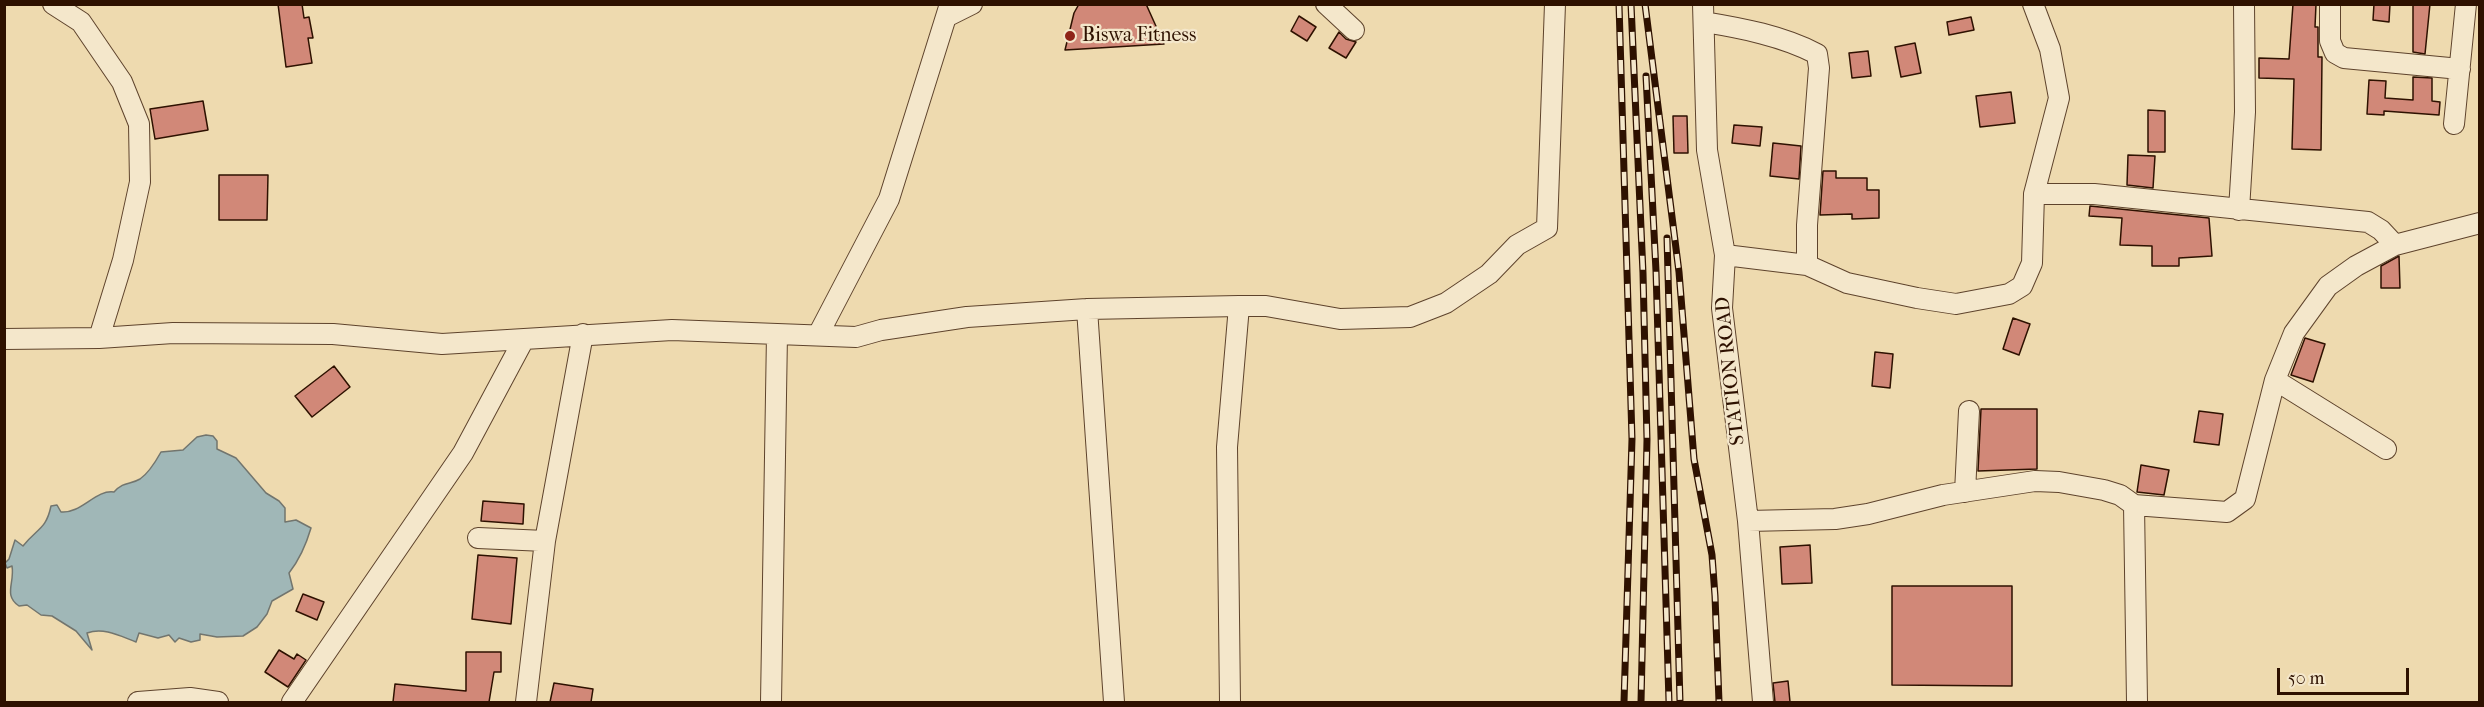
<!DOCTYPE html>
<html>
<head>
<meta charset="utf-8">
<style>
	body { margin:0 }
	#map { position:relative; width:2484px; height:707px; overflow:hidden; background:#eedaaf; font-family:"IM FELL French Canon",serif }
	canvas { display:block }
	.frame { position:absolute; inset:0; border:6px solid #2e1100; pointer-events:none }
	.scale { position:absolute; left:2277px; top:668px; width:132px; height:27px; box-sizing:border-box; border:3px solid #2e1100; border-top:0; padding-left:8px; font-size:18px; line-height:21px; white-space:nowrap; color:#2e1100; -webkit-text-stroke:4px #f4e7cb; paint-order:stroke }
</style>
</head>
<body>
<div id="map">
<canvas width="2484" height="707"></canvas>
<div class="frame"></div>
<div class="scale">50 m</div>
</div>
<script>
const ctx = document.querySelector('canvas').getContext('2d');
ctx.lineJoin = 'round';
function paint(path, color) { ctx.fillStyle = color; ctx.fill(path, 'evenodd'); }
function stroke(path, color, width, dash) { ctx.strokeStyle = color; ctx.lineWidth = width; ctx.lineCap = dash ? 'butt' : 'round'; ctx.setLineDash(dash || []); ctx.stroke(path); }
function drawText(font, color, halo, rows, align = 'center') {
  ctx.font = font + ' "IM FELL French Canon",serif'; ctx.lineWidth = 4.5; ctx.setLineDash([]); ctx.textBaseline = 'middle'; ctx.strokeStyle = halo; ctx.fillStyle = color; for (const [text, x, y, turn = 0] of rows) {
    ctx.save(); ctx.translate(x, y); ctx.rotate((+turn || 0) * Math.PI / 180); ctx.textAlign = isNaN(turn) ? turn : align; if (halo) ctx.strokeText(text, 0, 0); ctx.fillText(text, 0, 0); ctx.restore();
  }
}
const water = new Path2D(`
	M206,435L213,436L217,441V449L236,458L266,493L279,501L285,508V522L296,520L311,528C306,545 300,559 289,573L293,589L272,601L267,614L257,627L243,636L217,637L200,634V640L191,642L179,638L175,642L169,635L158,638L139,633L136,642C120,636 104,627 87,633L92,650L76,631L52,616L41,615L27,605L19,606C3,595 15,583 12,566L7,568L5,563L9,559L15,540L23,546C37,528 46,530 51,506L57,505L61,512C81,514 96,489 114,492C124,481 130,485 140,479C149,473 156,461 161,452L183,450L197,437Z`);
const building = new Path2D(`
	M278,4H302L304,18L309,17L313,38H308L312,63L286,67Z
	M1079,4H1146L1164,44L1065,50L1074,13Z
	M2293,4H2316L2315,27H2318V57H2322L2321,150L2292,149L2294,79L2259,78V58L2289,59Z
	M2374,4H2390L2389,22L2373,20Z
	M2413,4H2430L2425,54L2413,52Z
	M1299,16L1316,27L1307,41L1291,31Z
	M1971,17L1974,30L1949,35L1947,22Z
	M1339,32L1346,39L1356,42L1346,58L1329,48Z
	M1915,43L1921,73L1901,77L1895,47Z
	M1868,51L1871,76L1852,78L1849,53Z
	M2413,77L2432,78V101L2440,102L2439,115L2384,111V115L2367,114L2369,80L2386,81L2385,98L2413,100Z
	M2011,92L2015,123L1980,127L1976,96Z
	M203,101L208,130L155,139L150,109Z
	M2148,110L2165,111V152H2148Z
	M1673,116H1687L1688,153H1674Z
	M1734,125L1762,127L1760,146L1732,143Z
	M1773,143L1801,146L1799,179L1770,176Z
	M2128,155L2155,156L2153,188L2127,185Z
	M1823,171H1836V178H1867V190H1879V218L1852,219V214L1820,215Z
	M219,175H268L267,220H219Z
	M2090,206L2209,218L2212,256L2179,258V266H2152V246L2120,245L2122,218L2089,216Z
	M2399,256L2400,288H2381V266Z
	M2013,318L2030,324L2019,355L2003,349Z
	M2305,338L2325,344L2313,382L2291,375Z
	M1875,352L1893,354L1890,388L1872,386Z
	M334,366L350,387L312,417L295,396Z
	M1981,409H2037V469L1978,471Z
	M2199,411L2223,414L2219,445L2194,442Z
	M2141,465L2169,470L2164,495L2137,492Z
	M483,501L524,504L523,524L481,521Z
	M1810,545L1812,583L1782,584L1780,547Z
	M478,555L517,558L511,624L472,619Z
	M1892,586H2012V686L1892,685Z
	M303,594L324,602L317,620L296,611Z
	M279,650L294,659L297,654L306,660L288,687L265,672Z
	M466,652H501V672H494L489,702H393L395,684L466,691Z
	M1788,681L1790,702H1775L1773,683Z
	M554,683L593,689L591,702H550Z`);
const minor = new Path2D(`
	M53,4L81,22L122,82L139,124L140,182L123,260L99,338
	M1326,4L1354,30
	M1703,4L1707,150L1725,255L1722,308L1748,521L1763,702
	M2330,4V41L2335,53L2344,58L2460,69
	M948,16L972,4
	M1704,22C1741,28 1783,36 1817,54L1819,68L1807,225V265
	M2454,124L2466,4
	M2034,194H2094L2368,222L2381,230L2395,245
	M2239,210L2245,112L2244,4
	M1725,255L1807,265L1847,283L1917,298L1956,304L2009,294L2022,286L2032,263L2034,194L2059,98L2050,49L2033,4
	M1087,309L1114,702
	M818,335L889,199L950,4
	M4,339L99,338L173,333L333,334L442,344L672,330L856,337L881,330L967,317L1087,309L1239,306H1266L1340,319L1410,317L1446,303L1489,274L1517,245L1547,228L1555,4
	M2275,380L2386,449
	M1965,492L1969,411
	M2134,505L2137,702
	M1748,521L1835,519L1868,514L1943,495L2035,481L2059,482L2104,490L2120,495L2134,505L2227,512L2245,499L2275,380L2294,333L2328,286L2356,266L2395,245L2480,223
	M478,538L545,541
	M138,702L190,698L218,702
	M292,702L463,453L524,339
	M526,702L545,541L583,334
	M771,702L777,334
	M1230,702L1227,447L1239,306`);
const rail = new Path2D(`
	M1619,4L1632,439L1624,702
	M1631,4L1643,273L1647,440L1641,702
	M1645,4L1679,272L1694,459L1712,555L1715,596L1719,702
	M1646,76L1656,271L1669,702
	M1667,238L1680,702`);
const markers = [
	[1070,36,6,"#8f2418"]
];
const poiNames = [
	["Biswa Fitness",1082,36]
];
const streetNames = [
	["STATION ROAD",1731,371,-96]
];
paint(water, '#a0b7b7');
stroke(water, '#72756e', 1.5);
paint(building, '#d18878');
stroke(building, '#2e1100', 1.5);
stroke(minor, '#5e432c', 22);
stroke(minor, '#f4e7cb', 20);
stroke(rail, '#2e1100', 7);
stroke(rail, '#f4e7cb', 4.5, [14]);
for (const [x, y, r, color] of markers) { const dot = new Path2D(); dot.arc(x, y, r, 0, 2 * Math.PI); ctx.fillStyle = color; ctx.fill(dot); stroke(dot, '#f4e7cb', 2); }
drawText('20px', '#2e1100', '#f4e7cb', poiNames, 'left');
drawText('20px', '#2e1100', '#f4e7cb', streetNames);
</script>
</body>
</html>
